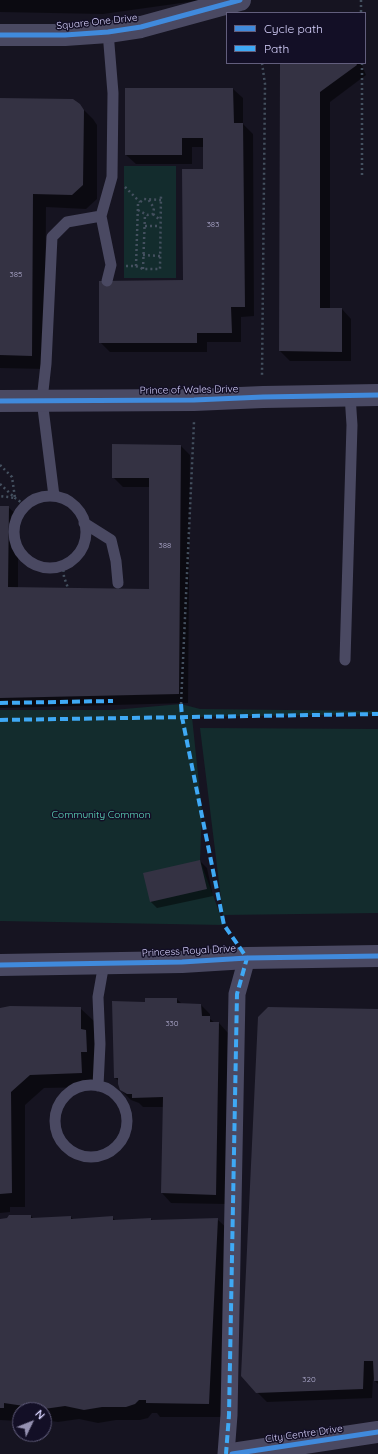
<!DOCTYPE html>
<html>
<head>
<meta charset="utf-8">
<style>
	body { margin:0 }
	#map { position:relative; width:378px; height:1454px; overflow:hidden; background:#161421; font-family:Quicksand,sans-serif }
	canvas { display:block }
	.legend { position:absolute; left:226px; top:12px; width:140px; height:52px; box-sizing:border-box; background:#130f26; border:1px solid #625e7d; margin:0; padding:5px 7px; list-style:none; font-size:12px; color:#d9d4ff }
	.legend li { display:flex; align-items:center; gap:8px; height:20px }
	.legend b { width:20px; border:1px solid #625e7d }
	.north { position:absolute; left:12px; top:1402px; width:40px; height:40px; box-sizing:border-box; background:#130f26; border:1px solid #625e7d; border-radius:50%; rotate:47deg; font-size:11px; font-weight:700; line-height:16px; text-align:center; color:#d9d4ff }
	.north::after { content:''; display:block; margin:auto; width:14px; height:18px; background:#9591b1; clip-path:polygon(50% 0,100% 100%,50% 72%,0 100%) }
</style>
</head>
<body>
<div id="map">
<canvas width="378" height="1454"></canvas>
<ul class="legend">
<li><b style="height:5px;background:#408adc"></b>Cycle path</li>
<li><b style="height:5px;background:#3fa9f5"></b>Path</li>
</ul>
<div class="north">N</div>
</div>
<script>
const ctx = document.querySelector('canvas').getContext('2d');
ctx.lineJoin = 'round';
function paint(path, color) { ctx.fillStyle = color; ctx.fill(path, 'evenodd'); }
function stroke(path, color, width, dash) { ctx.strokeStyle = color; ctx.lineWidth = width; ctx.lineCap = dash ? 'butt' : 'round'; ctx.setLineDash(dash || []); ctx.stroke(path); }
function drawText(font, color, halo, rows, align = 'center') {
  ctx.font = font + ' Quicksand,sans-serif'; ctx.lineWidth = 3; ctx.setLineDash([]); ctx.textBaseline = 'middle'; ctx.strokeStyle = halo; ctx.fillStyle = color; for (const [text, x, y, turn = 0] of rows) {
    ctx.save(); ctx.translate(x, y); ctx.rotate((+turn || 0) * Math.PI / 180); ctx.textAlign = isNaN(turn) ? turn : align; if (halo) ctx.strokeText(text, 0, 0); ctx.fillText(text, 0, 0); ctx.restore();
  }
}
const green = new Path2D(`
	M124,166H176V278H124Z
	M181,704L200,709L378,711V714L192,717L202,812L200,860L224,925L0,921V710H113Z
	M200,728L378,729V913L223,915Z`);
const shadow = new Path2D(`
	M0,0H203L103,14L0,12Z
	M281,63H361L366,75L330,102V309H342L351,319V361H290L280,351Z
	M126,89H233L243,98V124L253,134L254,316L241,317V342H207V352H110L100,342L184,281L204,170V147H192V164H136L126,155Z
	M0,99L79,105L93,119L97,125V199L86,209L46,207L45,369L0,368Z
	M181,446L190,455L188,703L0,708V507H8L18,516V588L150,590V487H123L113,477Z
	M200,861L207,868L213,896L157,908L150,901Z
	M177,999L182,1004L201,1005L210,1014V1019L215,1023H219L228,1033L225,1204L171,1203L162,1193L164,1107H143L139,1103L131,1100L121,1090L119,1081L115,1078L146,1003Z
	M80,1008L94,1021V1039L99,1045L95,1087L44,1088L25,1105V1207H10V1212L0,1213V1010Z
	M378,1010V1384L373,1379L372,1398L267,1402L257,1392Z
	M31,1216L34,1219L71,1217L74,1220L112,1217L116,1221L151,1219L154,1221L217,1219L231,1232L222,1417H160L157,1413H152L148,1418L140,1420H116L98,1423L79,1419L58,1422L44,1420V1410H20V1416H17V1421L0,1420V1220Z`);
const building = new Path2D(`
	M280,63H356L357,65L320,92V308H342V352L279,351Z
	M125,88H233L234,123H243L245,307H231L232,333H197V343H99V281L183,280L182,169H203V138H182V155H125Z
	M0,98L73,99L80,104L84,110L83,185L72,195L33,194L32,356L0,355Z
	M112,444L181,445L179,694L0,698V506H9L8,587L149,589V478H112Z
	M200,860L207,889L150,902L143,873Z
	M145,998H177V1003L201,1004L202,1016H210V1022H219L216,1195L161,1193L163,1097L132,1098V1094H127L120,1090L118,1084V1078H114L112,1001L145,1002Z
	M10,1006L81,1007V1029L86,1030L87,1052H81L82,1073L30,1075L11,1092L12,1193L0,1194V1008Z
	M268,1007L378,1009V1381H374L373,1361H364L363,1389L256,1393L241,1376L258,1017Z
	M9,1215H31V1218L71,1216V1219L113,1216V1220L151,1218V1220L218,1218L209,1404L146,1403V1400H139L135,1404L126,1407H102L84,1410L65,1406L44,1409L4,1403V1408H0V1219L7,1218Z`);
const path = new Path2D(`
	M361,0V13
	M262,63L265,84L262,376
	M362,63V175
	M125,187L140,202
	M138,210L147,215L153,214L154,208L148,199
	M153,214L160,220
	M145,226H160
	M143,255L160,256
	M126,266H136L138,204L144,199L161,200
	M136,266L143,269H160L161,194
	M143,269L145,214
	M0,465L12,477L15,498L0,496
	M0,484L15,498L25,505
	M63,565L64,577L68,588
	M181,704L194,422`);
const service = new Path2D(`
	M107,281L111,265L101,216L112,177L113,93L108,32
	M54,496L42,400L46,364L52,237L67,222L101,216
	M14 532a36 36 0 1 1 72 0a36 36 0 1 1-72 0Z
	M84,523L111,540L116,561L118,583
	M345,660L352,425L350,395
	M55 1121a36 36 0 1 1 72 0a36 36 0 1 1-72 0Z
	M98,1086L100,1044L98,997L104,963`);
const pedestrian = new Path2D(`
	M226,1454L229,1415L237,994L247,958`);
const minor = new Path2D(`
	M0,35H65L108,32L141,27L240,0
	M0,401L194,400L263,397L378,395
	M0,965L182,962L247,958L378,956
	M232,1454L378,1432`);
const quiet = new Path2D(`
	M0,703L113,701
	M181,704L182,717L224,925L247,958L237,994L229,1415L226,1454
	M0,720L378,714`);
const cycleway = new Path2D(`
	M0,35H65L108,32L141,27L240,0
	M0,401L194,400L263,397L378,395
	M0,965L182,962L247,958L378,956
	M232,1454L378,1432`);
const numberNames = [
	["383",213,225],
	["385",16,275],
	["388",165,546],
	["330",172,1024],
	["320",309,1380]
];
const streetNames = [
	["Square One Drive",97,22,-6],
	["Prince of Wales Drive",189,390,-1],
	["Princess Royal Drive",189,951,-3],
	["City Centre Drive",304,1434,-8]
];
const parkNames = [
	["Community Common",101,815]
];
paint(green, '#132c2d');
paint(shadow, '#0007');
paint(building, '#343243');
stroke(path, '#44505f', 2.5, [2, 3]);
stroke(service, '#4a4962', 11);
stroke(pedestrian, '#4a4962', 17);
stroke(minor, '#4a4962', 22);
stroke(quiet, '#3fa9f5', 4, [8, 4]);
stroke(cycleway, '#408adc', 5);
drawText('8px', '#b0acd0', null, numberNames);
drawText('10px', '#d9d4ff', '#130f26', streetNames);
drawText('10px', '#5fe0c0', '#130f26', parkNames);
</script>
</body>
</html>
